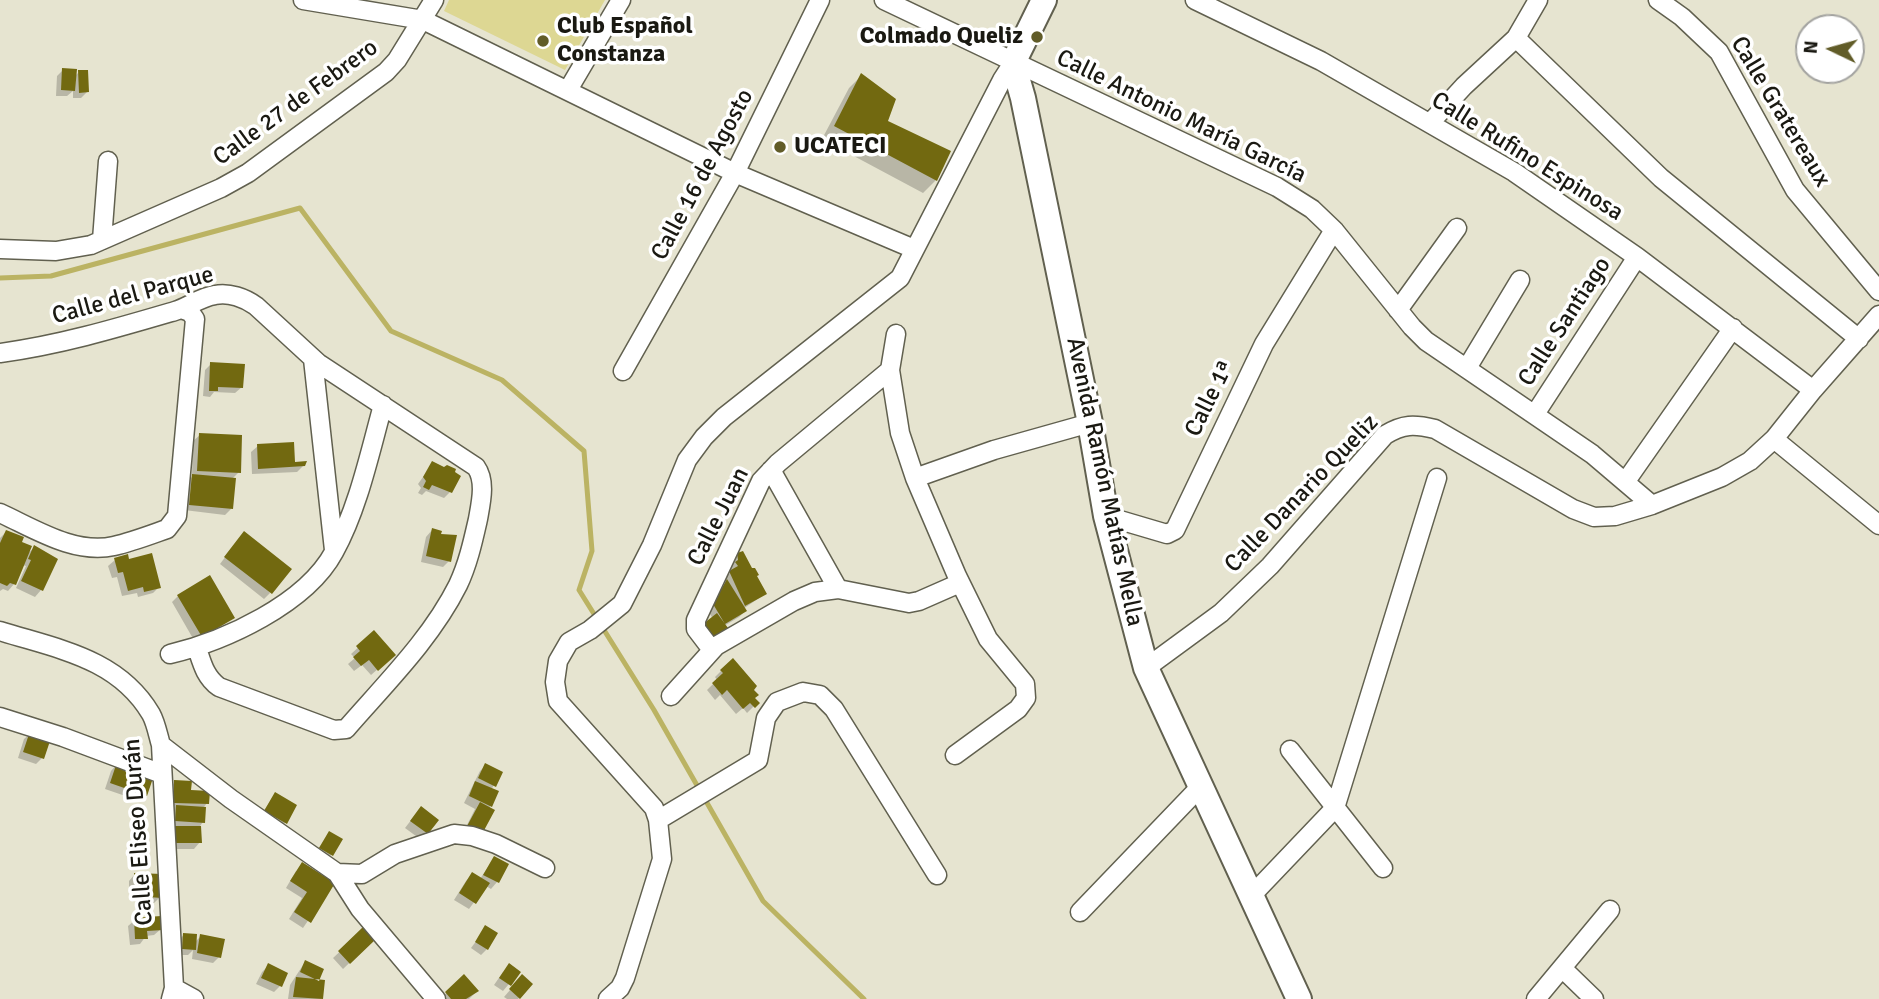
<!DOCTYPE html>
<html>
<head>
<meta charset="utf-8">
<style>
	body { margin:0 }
	#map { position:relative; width:1879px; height:999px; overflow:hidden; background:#e6e4d0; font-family:Signika,sans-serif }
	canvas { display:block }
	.north { position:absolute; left:1795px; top:14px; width:70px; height:70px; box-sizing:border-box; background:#fff; border:2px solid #a3a3a0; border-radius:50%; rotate:275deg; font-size:19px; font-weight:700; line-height:28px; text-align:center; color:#1a1912 }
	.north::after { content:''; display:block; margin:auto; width:24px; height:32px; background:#615c28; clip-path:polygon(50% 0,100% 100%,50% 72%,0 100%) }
</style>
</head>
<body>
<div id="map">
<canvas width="1879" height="999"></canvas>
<div class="north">N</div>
</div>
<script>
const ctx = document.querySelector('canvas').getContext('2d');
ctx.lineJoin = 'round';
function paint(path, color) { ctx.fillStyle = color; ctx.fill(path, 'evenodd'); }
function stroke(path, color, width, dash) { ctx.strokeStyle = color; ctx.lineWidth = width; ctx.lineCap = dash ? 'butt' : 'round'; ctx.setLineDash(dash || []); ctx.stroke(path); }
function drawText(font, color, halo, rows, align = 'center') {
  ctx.font = font + ' Signika,sans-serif'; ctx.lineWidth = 7; ctx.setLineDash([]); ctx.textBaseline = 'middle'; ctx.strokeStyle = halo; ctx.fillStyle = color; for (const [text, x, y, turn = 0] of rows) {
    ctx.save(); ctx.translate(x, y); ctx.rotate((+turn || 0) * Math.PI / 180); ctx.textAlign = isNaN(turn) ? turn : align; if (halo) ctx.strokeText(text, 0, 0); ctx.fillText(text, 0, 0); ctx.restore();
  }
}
const green = new Path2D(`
	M449,0H605L565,70L444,11Z`);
const shadow = new Path2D(`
	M63,70L75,76L79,72L87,92L81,98H73V91L67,96H56L57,76Z
	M862,75L885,122L936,180L923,193L822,139L849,88Z
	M211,364L242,387L235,393L214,392L210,397L203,396L205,370Z
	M200,435L239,472L231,480V509L225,515L184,510L187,482L192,477L193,441Z
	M258,446L294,464L304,465L297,472L252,474L251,452Z
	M433,463L444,469L450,492L444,498L426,491L422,495L418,493L421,488L418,484Z
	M432,530L449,561L443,567L421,562L426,537Z
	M6,532L20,542L26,555L35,547L55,560L41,590L35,597L16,588L26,566L22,565L14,584L8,591L3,589L0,591V538Z
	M238,540L270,593L264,599L220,564Z
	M738,555L755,576L765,594L743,609L745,611L739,617L724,626L725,627L707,643L698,631L713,619L708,611L726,583L724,579L731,572V561Z
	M115,560L128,561L159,587L153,593L138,597L137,593L122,596L117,577L112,578L108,566Z
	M178,596L232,617L226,623L195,642L172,602Z
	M374,633L387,661L371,675L362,665L354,671L348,664L355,658L351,654Z
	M721,671L752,690L753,698L757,703L747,713L743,708L736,714L720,695L715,700L707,690L717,680L715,677Z
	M31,733L42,758L36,764L18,758L24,739Z
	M117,764L146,795L140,801L105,789L111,771Z
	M486,765L501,773L491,790L496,792L489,809L462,835L475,809L464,803L480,771Z
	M175,782L207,803L204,807L203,822L200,826V842L194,849H170V834L176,827H170V813L175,809H168L169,788Z
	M275,794L285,823L279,829L259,818Z
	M415,815L436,820L420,839L405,828Z
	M330,833L331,855L325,861L314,854Z
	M494,858L507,865L497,882L491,889L486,886L469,909L454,900L466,881L472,874L480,879Z
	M296,871L333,884L303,928L289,919L302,898L286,888Z
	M135,874L161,876L160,897L154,903H142L143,889L129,888V881Z
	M135,920L161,929L154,935L146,936L140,944L130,945L128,926Z
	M486,928L487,949L481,955L471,948Z
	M363,930L373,940L343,969L333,958Z
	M184,935L195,942L201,936L219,957L213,963L192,959L193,950L188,955H176L177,941Z
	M305,962L322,970L316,983L323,982L321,999H288L290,985Z
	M268,966L286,974L280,986L274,992L256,984L262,972Z
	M503,972H519L503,991L494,985Z
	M464,976L477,991L469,999H440Z
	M516,983L531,984L518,999H507L504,997Z`);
const stream = new Path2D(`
	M0,278L51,276L300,208L391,331L502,380L584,451L592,551L579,590L654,710L763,901L864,999`);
const building = new Path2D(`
	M62,68L77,69L75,91L61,90Z
	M78,70H88L89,92L79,93Z
	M861,73L896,99L888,121L951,151L937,181L834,126Z
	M210,362L245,364L243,388L218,387V391H209Z
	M199,433L242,435L241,473L197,471Z
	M294,442L295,462L307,461L305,466L258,469L257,444Z
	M432,461L444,467L447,465L456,469L455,472L461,476L452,493L432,485L429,490L423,487L426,481L423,477Z
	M192,474L236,478L233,509L189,505Z
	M432,528L442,531L441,534L457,535L451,562L426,556Z
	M6,530L24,537L22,542L32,546L16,585L10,583L7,586L0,583V543Z
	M244,531L292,569L272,594L224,557Z
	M34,545L58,559L43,591L21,581L31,560L28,559Z
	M743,551L752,568H755L759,575L757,576L767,594L745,606L729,571L738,566L735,562L738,560L737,553Z
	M152,553L161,588L144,592L143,587L128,591L123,572L118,573L114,558L128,554L129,559Z
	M210,575L235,618L202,637L177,595Z
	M727,579L747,611L725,624L713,604Z
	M717,613L728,628L714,638L703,624Z
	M374,630L396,655L378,671L369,660L361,666L353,657L360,651L356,646Z
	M733,658L757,686L754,690L759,695L755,698L760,703L755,708L750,703L743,709L727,690L722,695L712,683L723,673L720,670Z
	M30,731L51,738L44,759L23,752Z
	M117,762L154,775L147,796L110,783Z
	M485,763L503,772L496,787L478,778Z
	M174,780L192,781L191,790L210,791L209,804L174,803Z
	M475,781L499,791L492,807L469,796Z
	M275,792L297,805L287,824L264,811Z
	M480,802L495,810L481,836L466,828Z
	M176,805L206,807L205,823L175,821Z
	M421,806L439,820L428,834L410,821Z
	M175,826H201L202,843H175Z
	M329,831L343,839L333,856L319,848Z
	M494,856L509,864L499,883L483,875Z
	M302,862L335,883L311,923L294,912L307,892L290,881Z
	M472,872L490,883L476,904L459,893Z
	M134,873L163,874L162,898L148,897L149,883L134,882Z
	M161,916L163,930L147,931L148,939H135L134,918Z
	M485,925L498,933L488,950L475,942Z
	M363,927L375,940L350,964L338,951Z
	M183,933L197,934L196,950L182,949Z
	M200,934L225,939L221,958L197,953Z
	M305,960L324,969L319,981L300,972Z
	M268,963L288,973L282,987L261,978Z
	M509,963L521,972L511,986L499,978Z
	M464,974L479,991L466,999H451L445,992Z
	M522,974L533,984L520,999L509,989Z
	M296,977L325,980L323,999L293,997Z`);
const street = new Path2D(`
	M303,0L423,20L735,173L914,249
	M884,0L1277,187L1312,209L1334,230L1412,327L1426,341L1592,454L1652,505
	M1195,0L1321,61L1514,172L1637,257L1813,390
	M1658,0L1682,17L1719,52L1795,190L1879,291
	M1516,38L1661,178L1859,339
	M568,90L621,0
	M1430,123L1464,86L1516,38L1538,0
	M102,240L108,161
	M0,249L56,251L91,245L221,188L248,173L386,72L397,60L434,0
	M1398,310L1457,228
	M896,334L890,370L900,433L915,478L957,576L988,639L1025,684L1026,698L1018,709L955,755
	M0,353C60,345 117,328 175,311C188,307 201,297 215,295C229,292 245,298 256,306L318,363L476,467C486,481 481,502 478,519C473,541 468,564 458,585C431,639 385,684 346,729L334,730L219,687C205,677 202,663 197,648
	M313,359L334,550
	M1467,368L1520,280
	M623,371L735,173L820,0
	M1535,414L1637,257
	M1774,439L1879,525
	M771,470L838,589
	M915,478L994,450L1090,423
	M1626,481L1733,328
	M0,513C35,529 75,555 114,546C132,542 150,535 167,529L177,516L195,319L190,312L181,309
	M1106,516L1167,534L1175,530L1264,344L1334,230
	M0,631C57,649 118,658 151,714C156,723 158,735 161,745L174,988L171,999
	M712,650L696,629V620L761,481L778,463L890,370
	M170,654C225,641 306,604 334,552C358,509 370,452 383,405
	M1146,668L1221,613L1270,566L1385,435C1403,424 1414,424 1435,429L1573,509L1594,517L1615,516L1652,505L1722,477L1750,461L1774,439L1813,390L1879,315
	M671,696L716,646L794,601L815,592L838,589L909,603L919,601L960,583
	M0,717L63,737L162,774
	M161,745L231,799L337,873L360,909L436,999
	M1290,750L1383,868
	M658,820L758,760L766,718L777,702L803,692L820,695L834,709L937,875
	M337,873L362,874L395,854L454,834L472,836L496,844L545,868
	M1252,895L1335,808L1437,478
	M1080,912L1200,787
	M1562,968L1594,999
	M174,988L194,999
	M608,999L620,988L625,978L662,859L658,820L654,808L558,701L555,682L558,661L569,642L590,630L622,604L652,545L687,460L704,437L724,417L900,278L1002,80L1013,63
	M1536,999L1610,910`);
const secondary = new Path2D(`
	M1044,0L1013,63L1023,98L1090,423L1106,516L1146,668L1299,999`);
const markers = [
	[1037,37,7,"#615c28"],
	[543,41,7,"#615c28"],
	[780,147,7,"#615c28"]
];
const poiNames = [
	["Club Español",557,27],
	["Constanza",557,55],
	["Colmado Queliz",1023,37,"right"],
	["UCATECI",794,147]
];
const streetNames = [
	["Calle 27 de Febrero",296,103,-36],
	["Calle Gratereaux",1780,112,59],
	["Calle Antonio María García",1181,117,26],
	["Calle Rufino Espinosa",1527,157,32],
	["Calle 16 de Agosto",703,175,-62],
	["Calle del Parque",133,296,-15],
	["Calle Santiago",1565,322,-57],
	["Calle 1ª",1210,399,-64],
	["Avenida Ramón Matías Mella",1104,482,78],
	["Calle Danario Queliz",1302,494,-46],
	["Calle Juan",719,517,-63],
	["Calle Eliseo Durán",139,832,-94]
];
paint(green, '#ddd793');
paint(shadow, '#0003');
stroke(stream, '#bbb363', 5);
paint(building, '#726910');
stroke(street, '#61604f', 21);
stroke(secondary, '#61604f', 28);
stroke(street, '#fff', 18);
stroke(secondary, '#fff', 24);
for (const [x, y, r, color] of markers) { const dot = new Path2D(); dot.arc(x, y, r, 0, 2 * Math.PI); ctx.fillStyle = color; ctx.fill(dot); stroke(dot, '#fff', 2.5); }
drawText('bold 24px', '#1a1912', '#fff', poiNames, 'left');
drawText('24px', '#1a1912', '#fff', streetNames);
</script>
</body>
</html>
